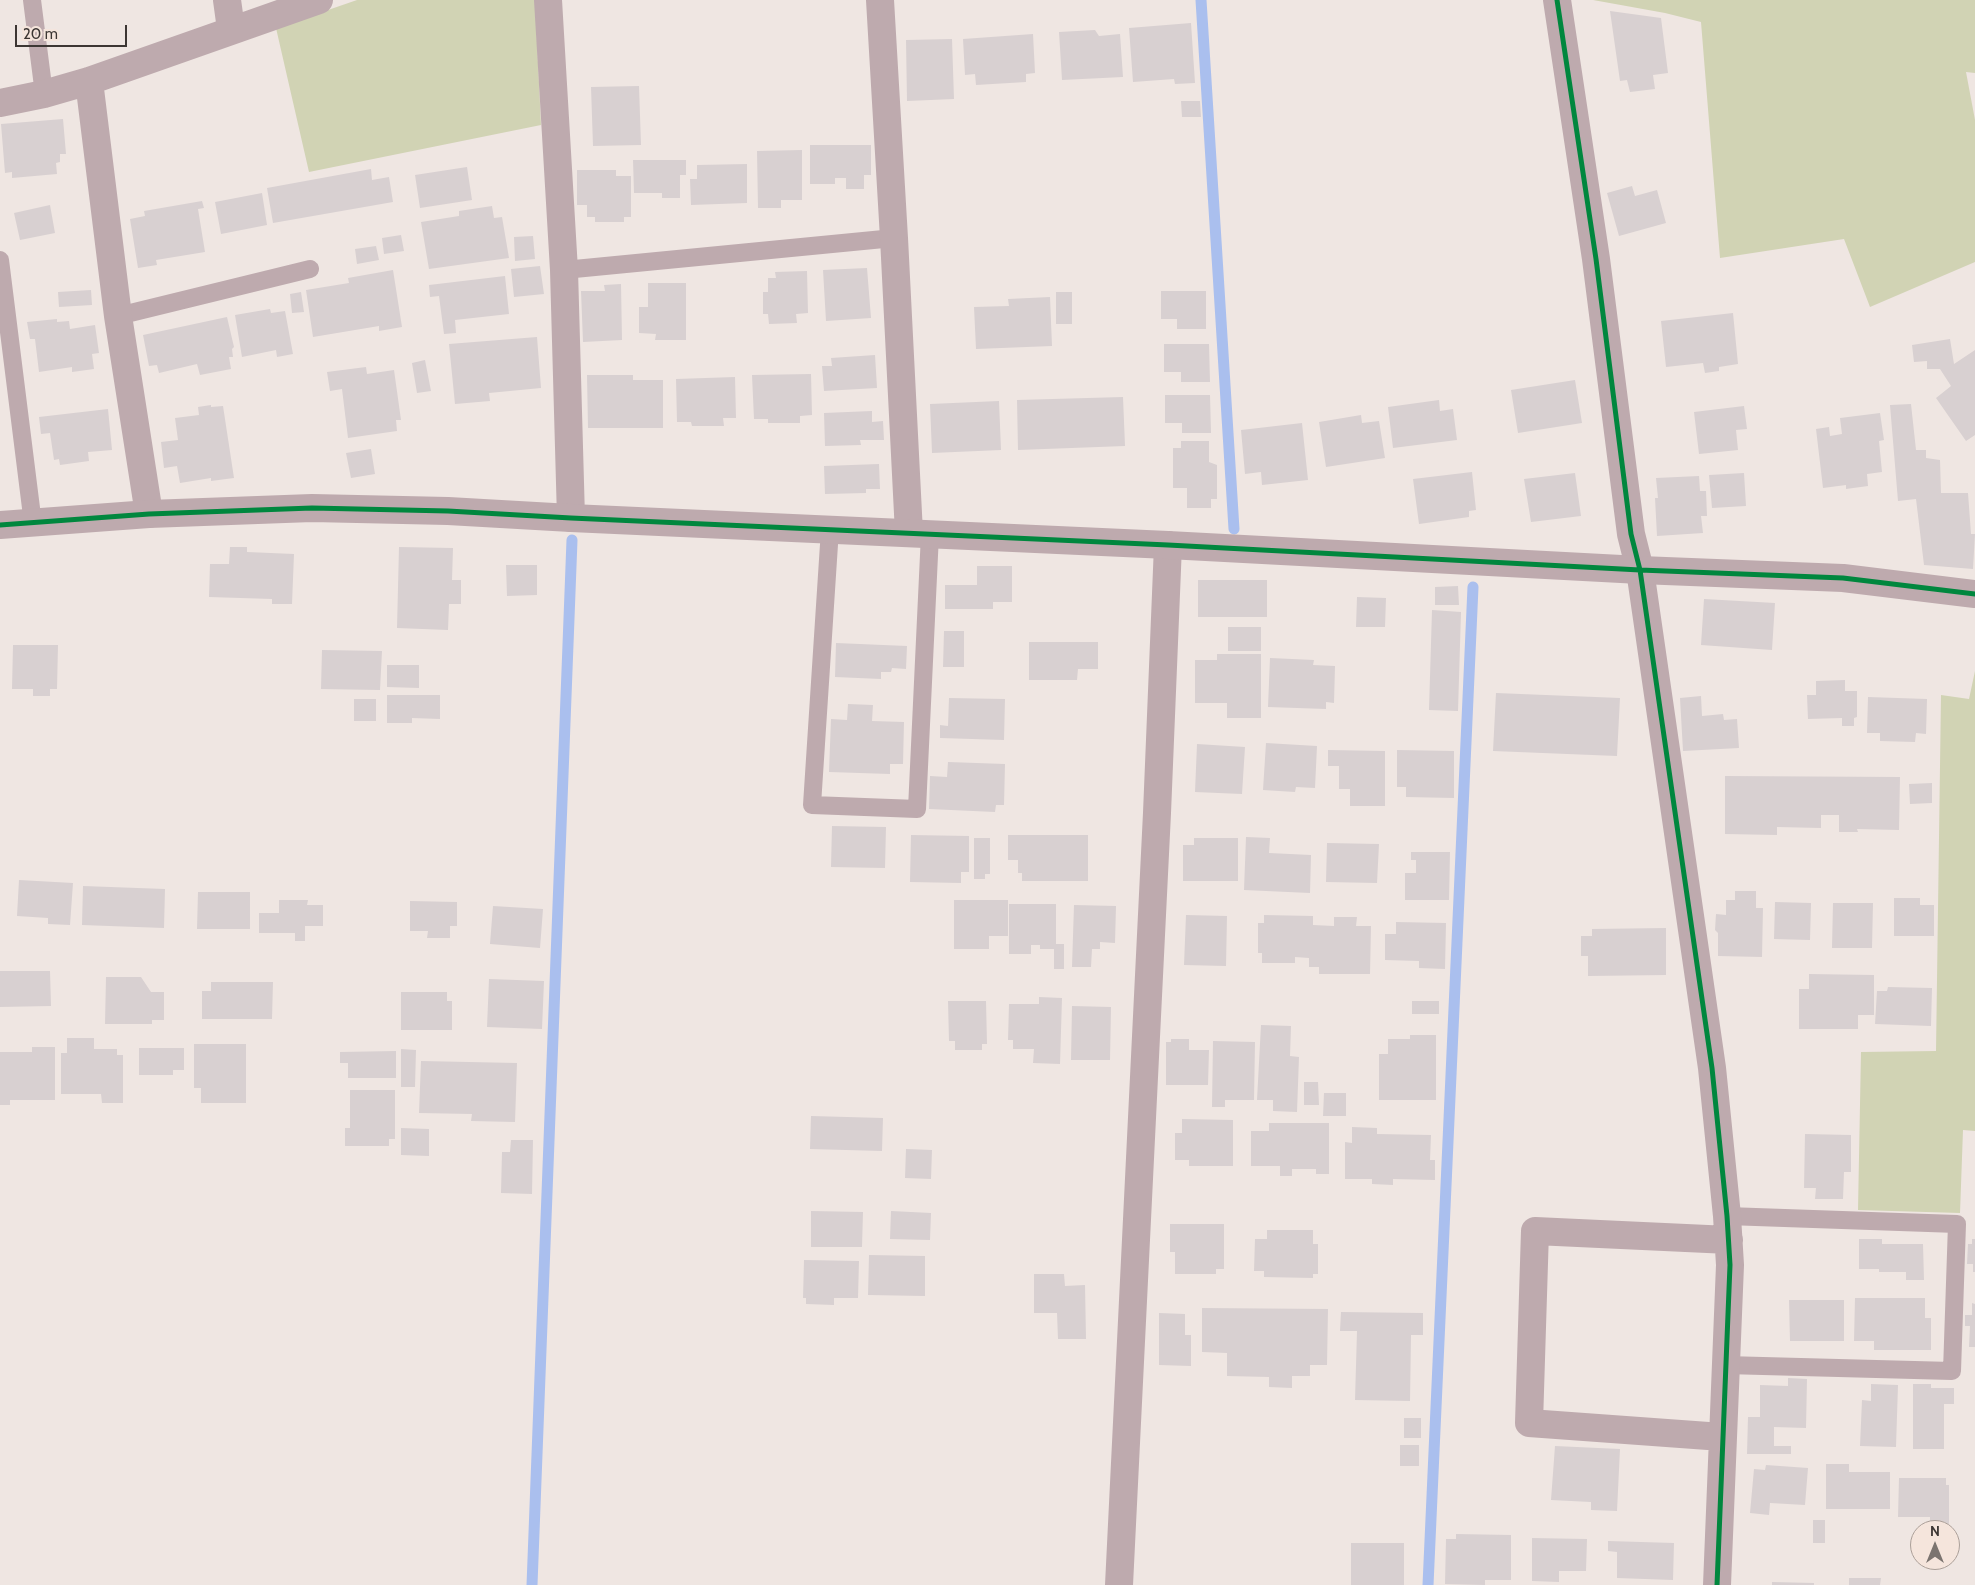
<!DOCTYPE html>
<html>
<head>
<meta charset="utf-8">
<style>
	body { margin:0 }
	#map { position:relative; width:1975px; height:1585px; overflow:hidden; background:#efe6e2; font-family:Cabin,sans-serif }
	canvas { display:block }
	.north { position:absolute; left:1910px; top:1520px; width:50px; height:50px; box-sizing:border-box; background:#f5e5dc; border:1px solid #ab9f98; border-radius:50%; rotate:0deg; font-size:14px; font-weight:700; line-height:20px; text-align:center; color:#3c3633 }
	.north::after { content:''; display:block; margin:auto; width:18px; height:22px; background:#7b7470; clip-path:polygon(50% 0,100% 100%,50% 72%,0 100%) }
	.scale { position:absolute; left:15px; top:25px; width:112px; height:22px; box-sizing:border-box; border:2px solid #3c3633; border-top:0; padding-left:6px; font-size:15px; line-height:18px; white-space:nowrap; color:#3c3633; -webkit-text-stroke:4px #f5e5dc; paint-order:stroke }
</style>
</head>
<body>
<div id="map">
<canvas width="1975" height="1585"></canvas>
<div class="north">N</div>
<div class="scale">20 m</div>
</div>
<script>
const ctx = document.querySelector('canvas').getContext('2d');
ctx.lineJoin = 'round';
function paint(path, color) { ctx.fillStyle = color; ctx.fill(path, 'evenodd'); }
function stroke(path, color, width, dash) { ctx.strokeStyle = color; ctx.lineWidth = width; ctx.lineCap = dash ? 'butt' : 'round'; ctx.setLineDash(dash || []); ctx.stroke(path); }
const green = new Path2D(`
	M357,0H535L541,125L309,172L276,28Z
	M1593,0H1975V73L1966,72L1975,120V262L1870,307L1844,239L1720,258L1701,22L1665,13Z
	M1975,671V1131L1963,1130L1960,1213L1858,1210L1861,1052L1936,1051L1941,695L1969,699Z`);
const stream = new Path2D(`
	M1201,0L1234,529
	M532,1585L572,540
	M1428,1585L1473,587`);
const building = new Path2D(`
	M1610,11L1661,18L1668,73L1653,75L1655,89L1630,92L1627,80L1620,81Z
	M1191,23L1195,83L1175,84L1174,79L1133,82L1129,28Z
	M1095,30L1099,36L1120,34L1123,77L1062,80L1059,32Z
	M1033,34L1035,73L1026,74V82L976,85L975,74L965,75L963,39Z
	M952,39L954,99L907,101L906,40Z
	M639,86L641,145L593,146L591,87Z
	M1181,101H1200L1201,117H1182Z
	M63,119L66,154H60V162L56,163L57,174L12,178V172L5,173L1,124Z
	M810,145H871V175H864V189H846V178H835V184H810Z
	M802,150V200H781V208H758L757,151Z
	M633,160H686V175H680V198H662V193H634Z
	M747,164V203L691,205L690,179H697V165Z
	M467,167L472,200L420,208L415,175Z
	M371,169L372,180L389,177L393,202L273,223L267,188Z
	M577,170H616V176H631V217H624V222H595V217H587V205H577Z
	M1632,186L1635,196L1657,190L1666,223L1619,236L1607,193Z
	M262,193L267,225L221,234L215,202Z
	M202,201L204,208L198,209L205,252L156,260L157,265L138,268L130,219L145,216L144,211Z
	M50,205L55,233L20,240L14,213Z
	M492,206L494,218L502,217L509,258L429,269L421,222L459,216V211Z
	M401,235L404,251L384,254L382,238Z
	M533,236L535,259L515,261L514,237Z
	M376,246L379,260L357,264L355,249Z
	M540,266L544,294L514,297L511,269Z
	M867,268L871,318L826,321L823,270Z
	M393,270L402,327L379,331V326L313,337L306,290L349,283L348,278Z
	M807,271L808,313L796,314L797,323L769,324L768,314H763V292H768V278H776L775,272Z
	M505,276L509,314L455,320L456,333L444,334L439,296L430,297L429,285Z
	M648,283H686V340H655L656,334L639,333V307H648Z
	M621,284L622,340L583,342L581,291H605L604,285Z
	M91,290L92,305L59,307L58,292Z
	M1161,291H1206V329H1177V319H1161Z
	M301,292L304,312L292,313L290,294Z
	M1056,292H1072V324H1056Z
	M1050,297L1052,346L976,349L974,307L1009,306L1008,299Z
	M270,309L271,313L285,311L293,354L277,357L276,350L242,357L235,315Z
	M1733,313L1738,364L1719,367V371L1705,373L1703,363L1666,367L1661,321Z
	M227,317L234,347L232,349L233,357H229L231,369L200,375L197,364L159,373L157,365L149,366L143,335Z
	M57,319V322L69,321L70,329L95,325L99,353L92,354L94,369L72,372V367L39,372L35,339H30L27,322Z
	M537,337L541,388L489,393L490,401L455,404L449,344Z
	M1950,339L1954,364L1975,350V435L1966,441L1936,398L1951,386L1940,369H1927V361L1914,362L1912,345Z
	M1164,344H1209L1210,382H1181V372H1164Z
	M875,355L877,388L824,391L822,366H832L831,358Z
	M425,360L431,391L417,393L412,363Z
	M366,367L367,374L394,370L401,420H396L397,431L348,438L342,389L330,391L327,372Z
	M811,374L812,415L800,416V423H768V419H754L752,375Z
	M587,375H633V380H663V428H588Z
	M735,377L736,418H723L724,426H692L691,422H677L676,379Z
	M1575,380L1582,423L1518,433L1511,390Z
	M1165,395H1210L1211,433H1182V423H1165Z
	M1123,397L1125,446L1018,450L1017,400Z
	M1439,400L1440,411L1453,409L1457,440L1393,448L1388,407Z
	M999,401L1001,450L932,453L930,404Z
	M1911,404L1916,450H1926V458L1940,460L1941,493H1968L1971,534H1975L1973,569L1924,565L1916,499L1898,501L1890,405Z
	M211,405V407L223,406L234,478L211,481V478L180,483L177,466L164,468L161,442L178,440L175,418L199,415L198,407Z
	M1744,406L1747,429L1736,430L1738,450L1699,454L1694,412Z
	M108,409L112,450L88,452L89,461L60,465L59,459L54,460L50,433L41,434L39,417Z
	M872,411V422L883,421L884,440H860L861,445L825,446L824,413Z
	M1880,413L1884,440L1879,441L1882,472L1867,474L1868,486L1846,489V485L1823,488L1816,429L1829,427L1830,436L1842,434L1840,418Z
	M1361,415L1362,423L1379,421L1385,458L1326,467L1319,422Z
	M1302,423L1308,480L1262,485L1261,472L1245,474L1241,430Z
	M1181,441H1209V462L1217,465V499H1211V508H1187V488H1173V448H1181Z
	M371,449L375,474L351,478L346,453Z
	M879,464L880,489H866V493L825,494L824,466Z
	M1472,472L1476,510L1469,511V517L1419,524L1413,479Z
	M1575,473L1581,516L1531,522L1524,479Z
	M1744,473L1746,506L1712,508L1709,475Z
	M1699,476L1700,491H1706L1707,516H1701L1703,533L1657,536L1655,498H1658L1656,478Z
	M230,547H247V552L294,554L292,604H272V599L209,597L210,564H229Z
	M399,547L453,548L452,580H461V604H449L448,630L397,628Z
	M506,565H537V595L507,596Z
	M977,566H1012V602H993V609H945V585H977Z
	M1198,580H1267V617H1198Z
	M1458,586L1459,605H1435V587Z
	M1357,597L1386,598L1385,627H1356Z
	M1704,599L1775,603L1772,650L1701,645Z
	M1432,610L1461,612L1458,711L1429,710Z
	M1228,627H1261V651H1228Z
	M944,631H964V667H943Z
	M1029,642H1098V669H1078L1077,680H1029Z
	M836,643L907,646L906,669L892,668L891,672H881V679L835,677Z
	M13,645H58L57,689H50V696H33V689H12Z
	M322,650L382,651L380,690L321,689Z
	M1217,654H1261V718H1227V703H1195V660H1217Z
	M1270,658L1314,660L1313,665L1335,666L1334,703L1326,702V709L1268,707Z
	M387,665H419V688L387,687Z
	M1845,680V691H1857V717L1854,718V726H1842V718L1808,719L1807,695H1816V681Z
	M1496,693L1620,698L1617,756L1493,751Z
	M387,695H440V719L412,718V723H387Z
	M1701,696L1702,716L1723,714L1724,720L1737,719L1739,748L1683,751L1680,698Z
	M1868,697L1927,699L1926,734L1916,733L1915,742L1880,741V733H1867Z
	M949,698L1005,699L1004,740L940,738V725L948,726Z
	M354,699H376V721H354Z
	M848,704L873,705L872,721L904,722L903,764H890V774L829,772L831,719L847,720Z
	M1266,743L1317,746L1315,788L1296,787L1295,792L1263,790Z
	M1197,744L1245,747L1242,794L1195,792Z
	M1328,750L1385,751V806H1350V789H1339V766H1328Z
	M1397,750L1454,751V798L1406,797V787H1397Z
	M948,762L1005,764L1004,805H996L995,812L929,809L930,776L947,777Z
	M1725,776L1900,777L1899,830L1857,829L1858,832H1839V815H1821V828L1777,827V835L1725,834Z
	M1932,783V803L1910,804L1909,784Z
	M832,826L886,827L885,868L831,867Z
	M911,835L969,836V872H961V883L910,882Z
	M1008,835H1088V881H1022V873H1018V860H1008Z
	M1246,837L1270,838L1269,853L1311,855L1310,893L1244,890Z
	M974,838H990V874H985V879H974Z
	M1194,838H1238V881H1183V845H1194Z
	M1327,843L1379,844L1377,883L1326,882Z
	M1411,852H1450L1449,900H1405V873H1416V860H1411Z
	M19,880L73,883L70,925L48,924V918L17,916Z
	M83,886L165,889L164,928L82,925Z
	M1735,891H1756V908H1763L1762,957L1718,956V933L1715,930L1716,914L1726,915V900H1735Z
	M198,892H250V929H197Z
	M1894,898H1920V905H1934V936H1894Z
	M279,900H308L307,905H323V926H305V941H295V933H259V913H279Z
	M954,900H1008V936H989V949H954Z
	M410,901L457,902V926H450V938H427L428,931H410Z
	M1775,902L1811,903L1810,940L1774,939Z
	M1833,903H1873L1872,948H1832Z
	M1009,904H1056V944H1064V969H1054V949H1040V945H1031V954H1009Z
	M1074,905L1116,906L1115,943L1100,942V949H1092L1091,967H1072Z
	M493,906L543,909L540,948L490,944Z
	M1186,915L1227,916L1226,966L1184,965Z
	M1264,915L1313,916V925L1334,926V917H1357L1356,926H1371L1370,974H1319V967H1309V958L1295,957V963H1262V953H1258V923H1264Z
	M1396,922L1446,923L1445,969L1419,968V961L1385,960V934H1396Z
	M1666,928V975L1588,976V956H1581V936H1592V929Z
	M0,971H50L51,1006L0,1007Z
	M1809,974L1874,975V1015H1858V1029H1799V989H1809Z
	M106,977H141L151,992H164V1020H152V1024H105Z
	M489,979L544,981L542,1029L487,1027Z
	M211,982H273L272,1019H202V991H211Z
	M1888,987L1932,988L1931,1026L1875,1024L1877,991H1887Z
	M401,992H447V1001H452V1030H401Z
	M1039,997L1062,998L1060,1064L1033,1063L1034,1049H1013V1040H1008L1009,1004H1039Z
	M948,1001H986L987,1044H982V1050H955V1041H949Z
	M1412,1001H1439V1014H1412Z
	M1072,1006L1111,1007L1110,1060H1071Z
	M1261,1025L1291,1026L1290,1056L1299,1057L1297,1112L1273,1111V1100H1257Z
	M1410,1035H1436V1100H1379V1054H1388V1039H1410Z
	M67,1038H94V1049H117V1055H123V1103H102L101,1094H61V1053H67Z
	M1171,1039H1189V1050H1209L1208,1085H1166V1042H1171Z
	M1213,1041L1255,1042L1254,1100H1225V1107H1212Z
	M194,1044H246V1103H201V1088H194Z
	M32,1047H55V1100H10V1105H0V1052H32Z
	M139,1048H184V1070H173V1075H139Z
	M401,1049L416,1050L415,1087H401Z
	M396,1051V1078H348V1063H340V1052Z
	M421,1061L517,1063L515,1122L471,1121L472,1114L419,1113Z
	M1304,1082H1318L1319,1105H1304Z
	M350,1090H395V1139H389V1146H345V1128H350Z
	M1324,1093H1346V1116H1323Z
	M811,1116L883,1118L882,1151L810,1149Z
	M1182,1119L1233,1120V1166H1189V1160H1175V1133H1182Z
	M1269,1123H1329V1174H1316V1169H1292V1176H1280V1166H1251V1131H1269Z
	M1352,1127L1377,1128V1134L1431,1135L1430,1160H1435V1180L1393,1179V1185L1372,1184V1179H1345V1142L1352,1143Z
	M401,1128L429,1129V1156L401,1155Z
	M1805,1134L1851,1135V1172H1844L1843,1199H1815L1816,1188H1804Z
	M511,1140H533L532,1194L501,1193L502,1152H510Z
	M906,1149L932,1150L931,1179L905,1178Z
	M811,1211L863,1212L862,1247H811Z
	M891,1211L931,1213L930,1240L890,1239Z
	M1170,1224H1224V1269H1216V1274H1175V1252H1170Z
	M1267,1230H1313V1244H1318V1274H1313V1278L1264,1277V1271H1254L1255,1239H1267Z
	M1859,1239H1882V1244H1923L1924,1280H1906V1272H1879V1269H1859Z
	M1972,1239H1975V1272H1973V1264H1967L1968,1244H1972Z
	M869,1255L925,1256V1296L868,1295Z
	M804,1260L859,1261L858,1298H834V1305L806,1304V1298H803Z
	M1034,1274H1064L1065,1286L1085,1285L1086,1339H1058L1057,1313H1034Z
	M1855,1298H1925V1318H1931V1350H1874V1341H1854Z
	M1789,1300H1844V1341H1790Z
	M1972,1303L1975,1304V1347H1969L1970,1326H1965V1315H1972Z
	M1202,1308L1328,1309L1327,1365H1310V1376H1292V1388L1269,1387V1377L1227,1376V1353L1202,1352Z
	M1341,1312L1423,1313V1335H1411L1410,1401L1355,1400L1357,1331H1340Z
	M1159,1313L1185,1314V1335H1191V1366L1159,1365Z
	M1788,1378L1807,1379L1806,1428L1774,1427V1446H1791V1454H1747L1748,1417H1760V1385L1788,1386Z
	M1871,1384L1898,1385L1896,1447L1860,1446L1862,1400L1871,1401Z
	M1913,1384H1931V1388H1954V1404H1944V1449H1913Z
	M1404,1418H1421V1438H1404Z
	M1400,1445H1419V1466H1400Z
	M1555,1446L1620,1449L1617,1511L1591,1510V1502L1551,1500Z
	M1826,1464H1849V1472H1890V1509H1826Z
	M1766,1465L1808,1468L1805,1505L1770,1503L1769,1515L1750,1513L1754,1469L1765,1470Z
	M1899,1478H1946V1485H1949V1524H1930V1517H1898Z
	M1813,1520H1825V1543H1813Z
	M1456,1534L1511,1535V1580H1485V1585L1445,1584L1446,1539H1456Z
	M1532,1538L1587,1539L1586,1571H1559V1582L1532,1581Z
	M1608,1541L1674,1543L1673,1580L1617,1578V1552L1608,1551Z
	M1351,1543H1404V1585H1351Z
	M1849,1578H1881L1880,1585H1849Z
	M1772,1582L1814,1583V1585H1772Z`);
const service = new Path2D(`
	M32,0L44,94
	M0,260L33,524
	M564,270L894,238
	M118,316L310,269
	M830,529L812,805L917,809L930,534
	M1725,1365L1952,1371L1957,1224L1727,1216`);
const minor = new Path2D(`
	M227,0L231,29
	M548,0L564,270L571,518
	M880,0L894,238L909,533
	M1557,0L1596,259L1631,534L1640,570L1712,1068L1727,1216L1730,1265L1717,1585
	M89,81L118,316L149,514
	M0,103L44,94L89,81L319,0
	M1722,1437L1529,1423L1535,1231L1729,1240
	M1119,1585L1157,813L1168,545`);
const tertiary = new Path2D(`
	M0,525L149,514L312,508L448,511L571,518L1168,545L1640,570L1843,578L1975,594`);
const cycleway = new Path2D(`
	M1557,0L1596,259L1631,534L1640,570L1712,1068L1727,1216L1730,1265L1717,1585
	M0,525L149,514L312,508L448,511L571,518L1168,545L1640,570L1843,578L1975,594`);
paint(green, '#d1d3b4');
stroke(stream, '#aabfee', 11);
paint(building, '#d8d0d1');
stroke(service, '#beaaae', 18);
stroke(minor, '#beaaae', 28);
stroke(tertiary, '#beaaae', 28);
stroke(cycleway, '#00873e', 5);
</script>
</body>
</html>
